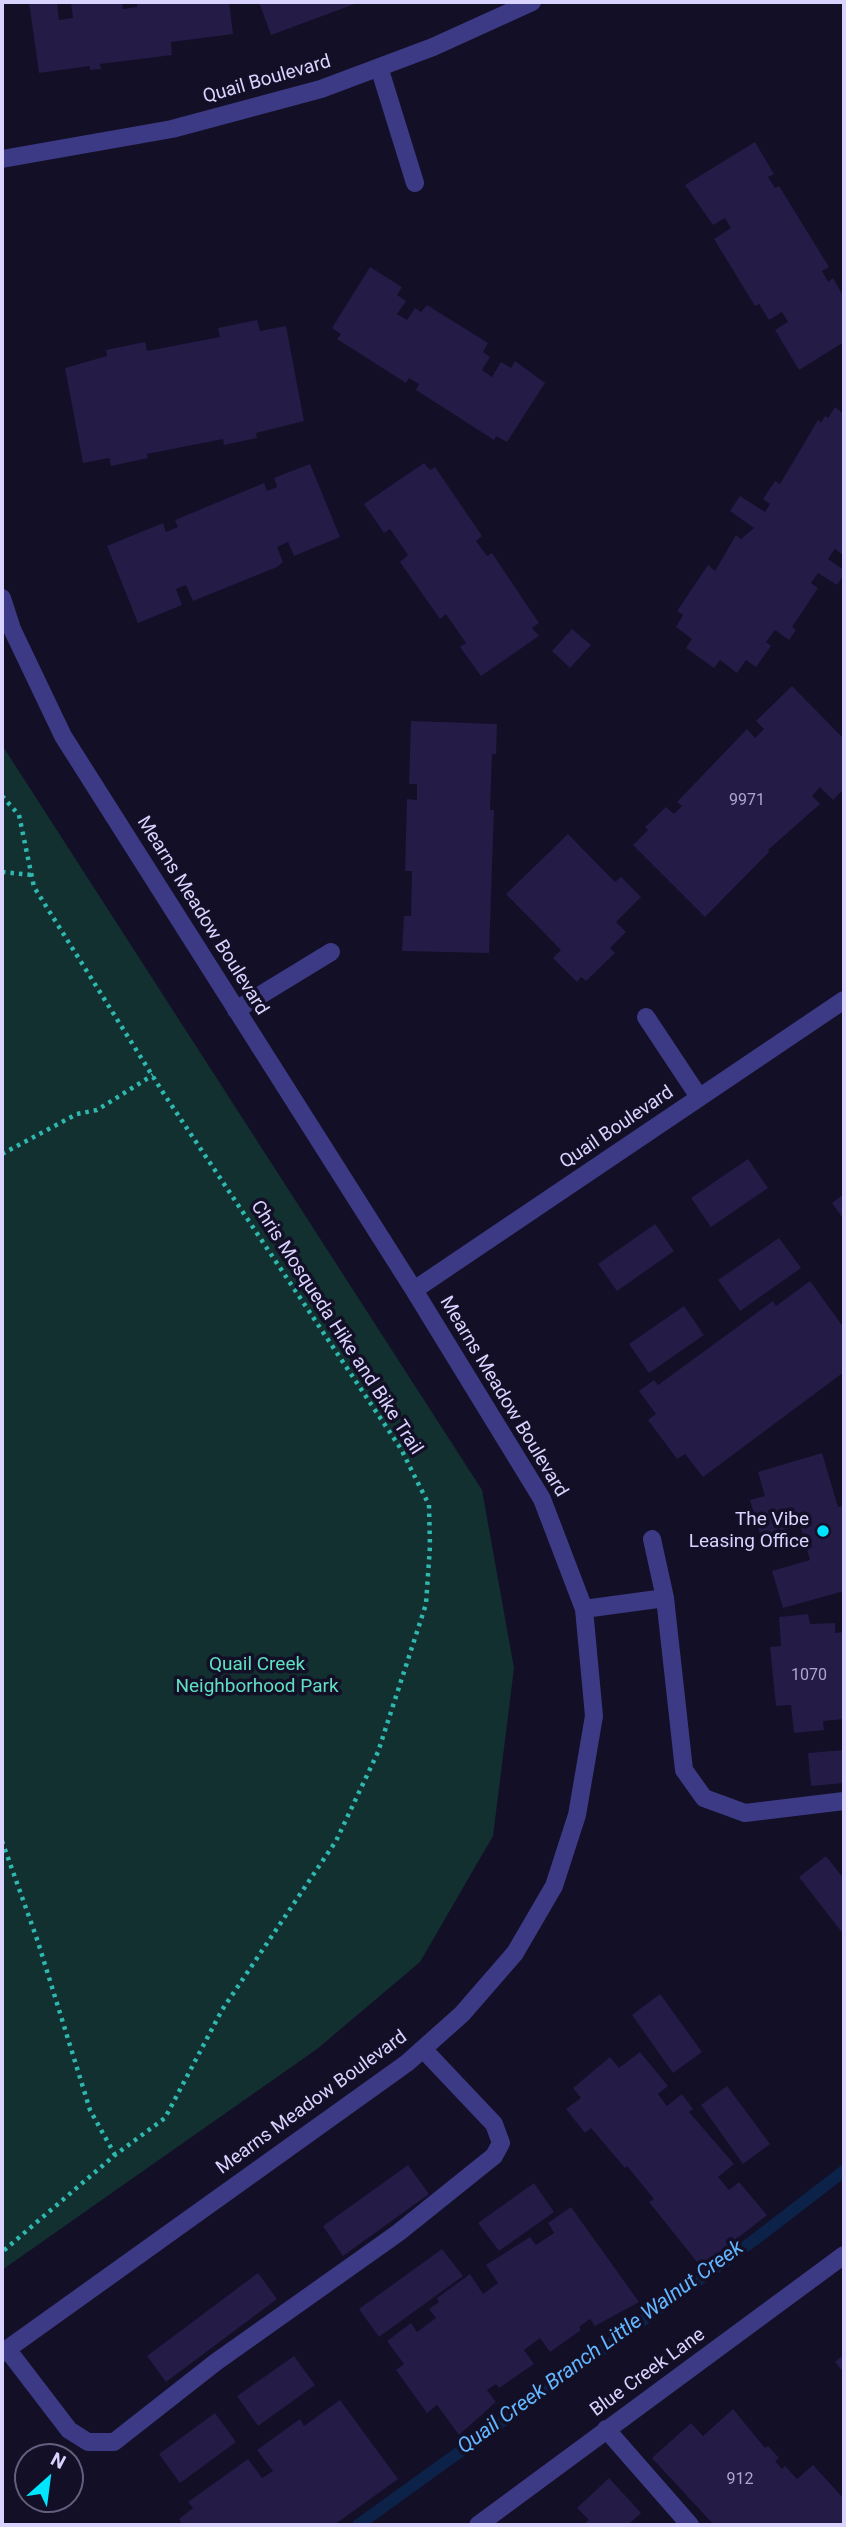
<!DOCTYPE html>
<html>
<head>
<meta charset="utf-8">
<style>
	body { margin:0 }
	#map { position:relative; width:846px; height:2527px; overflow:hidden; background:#130f26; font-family:Roboto,sans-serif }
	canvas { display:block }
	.frame { position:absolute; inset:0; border:4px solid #d9d4ff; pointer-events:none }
	.north { position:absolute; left:14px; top:2443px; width:70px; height:70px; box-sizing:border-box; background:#130f26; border:2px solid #625e7d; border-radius:50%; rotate:28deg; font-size:19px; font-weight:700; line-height:28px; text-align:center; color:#d9d4ff }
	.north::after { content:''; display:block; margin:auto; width:24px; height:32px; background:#00e5ff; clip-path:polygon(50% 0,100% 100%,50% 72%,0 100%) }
</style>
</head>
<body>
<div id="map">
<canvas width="846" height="2527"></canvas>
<div class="frame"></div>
<div class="north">N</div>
</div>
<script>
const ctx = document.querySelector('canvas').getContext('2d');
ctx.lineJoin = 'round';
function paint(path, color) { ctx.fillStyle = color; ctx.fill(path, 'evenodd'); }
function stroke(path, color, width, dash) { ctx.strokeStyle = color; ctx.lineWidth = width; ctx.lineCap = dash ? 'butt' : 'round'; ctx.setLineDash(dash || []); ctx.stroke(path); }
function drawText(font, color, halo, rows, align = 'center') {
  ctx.font = font + ' Roboto,sans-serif'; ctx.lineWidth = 7; ctx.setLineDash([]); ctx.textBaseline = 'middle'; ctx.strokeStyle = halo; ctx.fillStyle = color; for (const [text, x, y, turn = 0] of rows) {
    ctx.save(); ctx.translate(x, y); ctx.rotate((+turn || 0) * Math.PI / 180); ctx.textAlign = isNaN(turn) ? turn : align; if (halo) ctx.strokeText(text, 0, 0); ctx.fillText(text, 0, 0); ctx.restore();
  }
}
const green = new Path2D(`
	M2,745L482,1490L514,1668L493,1836L420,1962L317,2049L2,2270Z`);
const stream = new Path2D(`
	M358,2525L753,2241L844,2171`);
const building = new Path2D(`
	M29,2H57L59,20L73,18L71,2H122L123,9L137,7V2H229L233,34L171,42L172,55L100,64L101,69L90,70V66L39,73Z
	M259,2H360L271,35Z
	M755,142L774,174L768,177L775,188L779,186L829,267L822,271L828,282L833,278L844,297V342L799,370L775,330L788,322L782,312L769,320L759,304L755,306L714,239L731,228L725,218L713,225L685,185Z
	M370,267L402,287L397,295L406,301L397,314L407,320L415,308L421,312L427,305L488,343L483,352L490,357L482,370L492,377L501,362L511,368L515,361L545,383L507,442L496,436L494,440L416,390L419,384L409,378L406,383L337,339L341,334L332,328Z
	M257,320L260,331L286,326L304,421L256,433L257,438L224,445L223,439L147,454L148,458L111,466L109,458L83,463L65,368L107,356L106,350L145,342L147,351L220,337L218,328Z
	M835,407L844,414V556L835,549L828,559L844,570V575L837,585L818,573L811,583L818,588L792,627L796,630L789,640L775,630L766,642L771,646L756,667L746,660L737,673L720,660L714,668L686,648L692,639L676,627L683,615L677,611L708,565L715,571L736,535L741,539L754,528L730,511L740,496L765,512L770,504L763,499L775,481L780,484L818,420L821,423L825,416L828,418Z
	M424,463L430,470L435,467L482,536L476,541L487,556L492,553L539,623L532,628L539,636L481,676L460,647L466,643L446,614L440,619L400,562L408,555L390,529L384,533L364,504Z
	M310,464L340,537L294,556L288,542L277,547L283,562L277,567L193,601L186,585L176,589L182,605L138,623L107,546L163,523L166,532L178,527L175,520L264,483L267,491L277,487L274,478Z
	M572,629L591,645L570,668L552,651Z
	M792,686L844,739V789L833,800L820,787L812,796L820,804L768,850L769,852L705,917L633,845L648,830L645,827L666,807L674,814L682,806L677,802L747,729L755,738L764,729L756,721Z
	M411,721L497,724L496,754H492L490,810H494L489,953L402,951L404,916H411L412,871H405L407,799L417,800V784H409Z
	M568,834L615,882L621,877L641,897L616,922L626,932L610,948L615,953L586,981L581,977L577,982L553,958L561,950L506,894Z
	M748,1159L768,1188L711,1227L691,1198Z
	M844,1194V1220L832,1203Z
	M655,1224L674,1251L617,1291L598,1264Z
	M779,1238L801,1268L740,1311L718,1280Z
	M810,1281L844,1328V1372L703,1477L685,1454L677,1459L648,1420L656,1414L639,1391L654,1380L658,1385L773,1301L776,1306Z
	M684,1306L704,1335L649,1373L629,1344Z
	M822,1453L838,1507L844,1506V1591L783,1608L772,1571L810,1560L800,1525L761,1537L750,1500L765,1496L758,1472Z
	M808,1614L810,1624L835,1623V1633L844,1632V1719L823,1721L824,1730L794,1733L791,1705L776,1706L770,1647L781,1646L779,1617Z
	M844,1750V1783L811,1786L808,1753Z
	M826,1856L844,1879V1935L799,1877Z
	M660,1994L702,2052L673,2073L632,2015Z
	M640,2052L668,2086L658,2094L667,2106L682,2094L693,2109L689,2112L734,2164L718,2177L729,2190L739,2182L767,2215L701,2267L649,2202L654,2199L627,2166L625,2168L591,2128L585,2133L566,2109L581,2098L573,2088L610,2057L619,2068Z
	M727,2086L770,2144L743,2164L701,2105Z
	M408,2165L429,2194L343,2256L323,2226Z
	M534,2183L554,2212L499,2251L478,2223Z
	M571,2207L639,2302L595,2326L590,2319L579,2327L581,2330L550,2352L540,2338L524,2350L534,2364L499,2388L496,2384L487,2390L496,2402L459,2435L437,2405L427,2413L396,2370L404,2364L387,2341L411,2323L417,2332L436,2318L429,2309L439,2302L437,2298L470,2274L483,2294L498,2283L486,2265L530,2237L536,2245L554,2233L548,2223Z
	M442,2249L463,2276L379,2337L359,2309Z
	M258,2273L277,2299L166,2382L147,2356Z
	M844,2354V2373L835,2362Z
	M294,2356L315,2385L258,2426L237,2396Z
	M340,2400L398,2479L334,2525H183L179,2519L193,2508L188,2502L248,2459L262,2478L273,2471L257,2450L300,2419L304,2426Z
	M733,2409L765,2448L768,2446L779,2458L775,2461L782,2469L785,2466L797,2479L813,2465L844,2499V2525H714L652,2458L691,2423L703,2436Z
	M215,2413L236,2442L180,2483L159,2454Z
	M609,2478L641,2513L628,2525H583L589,2520L577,2508Z`);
const path = new Path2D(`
	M2,796L19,815L34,887L162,1091L401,1449L429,1505L430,1546L426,1604L378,1752L336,1841L222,2010L165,2118L115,2155L2,2252
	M2,872L32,875
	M2,1154L77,1114L97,1110L153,1075
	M2,1841L38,1942L90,2110L115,2155`);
const minor = new Path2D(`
	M379,67L415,183
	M2,159L172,129L321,89L433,47L532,2
	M2,598L12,629L63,736L414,1290L542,1499L584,1609L594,1716L577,1815L554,1886L515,1953L462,2014L407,2063L2,2353
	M236,1010L331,952
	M646,1017L699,1097
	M414,1290L844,1000
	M652,1539L665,1598
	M584,1609L665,1598L684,1770L704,1798L745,1813L844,1801
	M7,2349L69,2430L88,2442H114L216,2362L398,2233L494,2156L501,2143L494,2124L423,2049
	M606,2429L690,2525
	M478,2525L844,2255`);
const markers = [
	[823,1531,7,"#00e5ff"]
];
const numberNames = [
	["9971",747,801],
	["1070",809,1676],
	["912",740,2480]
];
const streetNames = [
	["Quail Boulevard",267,80,-16],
	["Mearns Meadow Boulevard",202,916,58],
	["Quail Boulevard",617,1128,-34],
	["Chris Mosqueda Hike and Bike Trail",336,1328,57],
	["Mearns Meadow Boulevard",503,1397,59],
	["Mearns Meadow Boulevard",312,2103,-36],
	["Blue Creek Lane",648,2373,-36]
];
const poiNames = [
	["The Vibe",809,1520],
	["Leasing Office",809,1542]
];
const parkNames = [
	["Quail Creek",257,1665],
	["Neighborhood Park",257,1687]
];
const waterNames = [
	["Quail Creek Branch Little Walnut Creek",601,2348,-36]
];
paint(green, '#12302f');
stroke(stream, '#0c2248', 12);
paint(building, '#241b47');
stroke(path, '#2fb8b0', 4.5, [3.5, 5]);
stroke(minor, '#3d3a85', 18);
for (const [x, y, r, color] of markers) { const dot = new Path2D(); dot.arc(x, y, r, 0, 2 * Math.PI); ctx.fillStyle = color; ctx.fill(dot); stroke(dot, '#130f26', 2.5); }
drawText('16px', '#aca6d1', null, numberNames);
drawText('19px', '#d9d4ff', '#130f26', streetNames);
drawText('19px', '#d9d4ff', '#130f26', poiNames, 'right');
drawText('19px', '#5fe0c0', '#130f26', parkNames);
drawText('italic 21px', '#62b6ff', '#130f26', waterNames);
</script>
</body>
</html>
